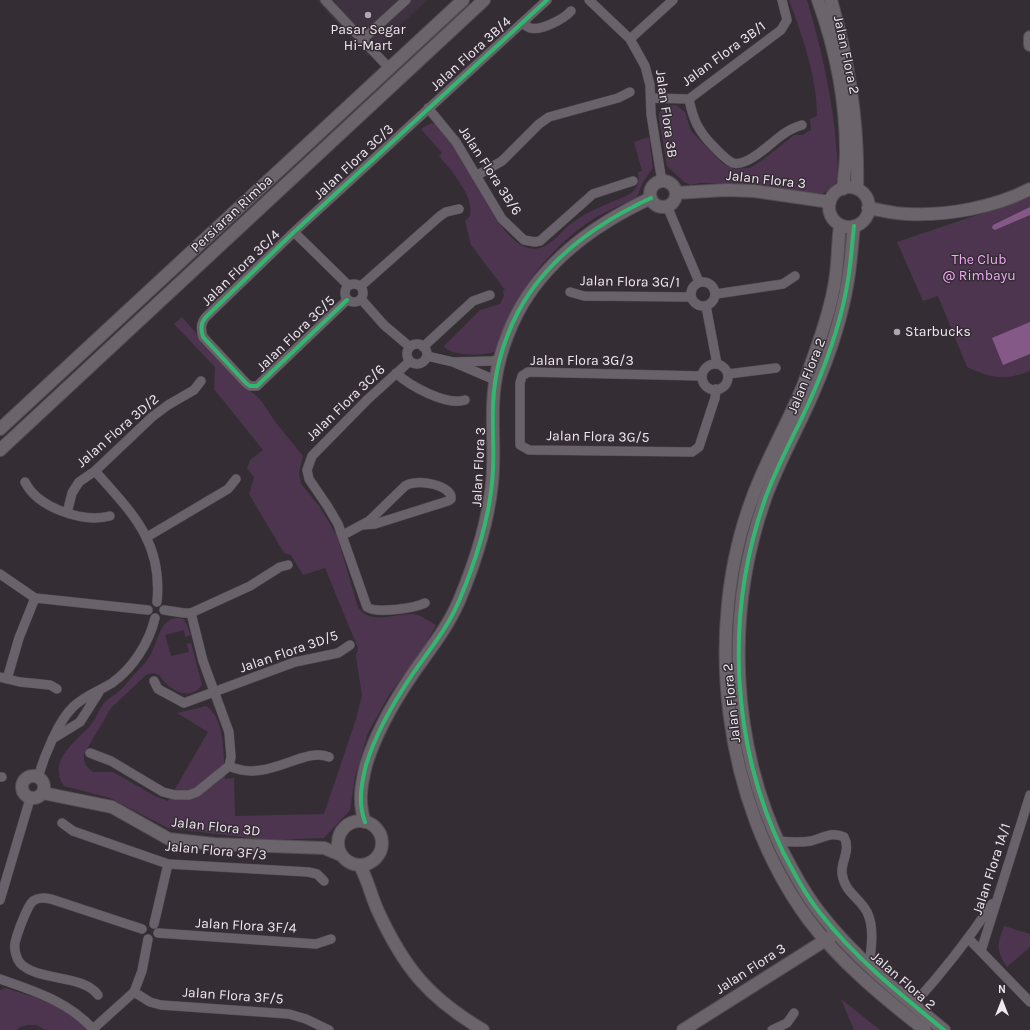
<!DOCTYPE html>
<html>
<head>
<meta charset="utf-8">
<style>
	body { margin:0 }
	#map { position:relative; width:1030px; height:1030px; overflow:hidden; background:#342e34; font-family:Karla,sans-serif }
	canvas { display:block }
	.north { position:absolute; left:982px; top:982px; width:40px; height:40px; -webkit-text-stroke:3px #362c36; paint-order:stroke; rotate:0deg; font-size:11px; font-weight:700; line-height:16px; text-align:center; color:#efe9ef }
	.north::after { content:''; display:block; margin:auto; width:14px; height:18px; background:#efe9ef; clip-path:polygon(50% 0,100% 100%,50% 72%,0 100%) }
</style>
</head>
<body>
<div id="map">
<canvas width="1030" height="1030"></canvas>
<div class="north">N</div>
</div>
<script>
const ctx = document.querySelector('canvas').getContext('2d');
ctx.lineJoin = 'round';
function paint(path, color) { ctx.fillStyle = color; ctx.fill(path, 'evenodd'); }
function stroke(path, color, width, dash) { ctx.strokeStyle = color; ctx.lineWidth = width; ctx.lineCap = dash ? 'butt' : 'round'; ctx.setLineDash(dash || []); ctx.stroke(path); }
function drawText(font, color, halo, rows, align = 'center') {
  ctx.font = font + ' Karla,sans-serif'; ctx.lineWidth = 3; ctx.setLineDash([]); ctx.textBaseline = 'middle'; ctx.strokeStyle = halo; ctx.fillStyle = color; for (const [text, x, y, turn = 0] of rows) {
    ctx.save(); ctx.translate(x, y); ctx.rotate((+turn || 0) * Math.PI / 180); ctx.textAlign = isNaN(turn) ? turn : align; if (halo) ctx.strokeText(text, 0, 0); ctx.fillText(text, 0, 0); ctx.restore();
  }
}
const built = new Path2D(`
	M316,0H427L368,56Z`);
const green = new Path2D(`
	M789,0H807C820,44 830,87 835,133C836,147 839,165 837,179C835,186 828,191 822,194L732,183H699L691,185L684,182L667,166L659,118V114L664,106L676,105L685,112L691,131L722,163L734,169L750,168L764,159L794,135H802L811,130L810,119L817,116C817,77 803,38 789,0Z
	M431,123C465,131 495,260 540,248C554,244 564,227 576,220C586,213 598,208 609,203C625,196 642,194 638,172L642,171L634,142L649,137L653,168L643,182L637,197C624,204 611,209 598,216C565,236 535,268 517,302C509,317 504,335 498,350C489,357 448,356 444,346L480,310L500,304L504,296L503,291L505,290L471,245L465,221L470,216C475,197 451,170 439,156L442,153L421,129Z
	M1030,197V371C1005,381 991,378 967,367L938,296L923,301L897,242Z
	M182,317L237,380L260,399L276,423L303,456L299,472L301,484L320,507L337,536L358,607C371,626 394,613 413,614C421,615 429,621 436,625L424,648L389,695L368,733L355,777L350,810L324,838L265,840L168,828L110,798L64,786C47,761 75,742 90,726C96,719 99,709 105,702C108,699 113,696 117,693C122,689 127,683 131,678C138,670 146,663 151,654C159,639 161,613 184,619L191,635L185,637L184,630L165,635L171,656L189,652L187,644L191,643L202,685C189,703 168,689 159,675L153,673L146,675L111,708L84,754C83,763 86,767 93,772H113L155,796L168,801L208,732L177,713L206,706C226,718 223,758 225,779L234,778L235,816L324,814L356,719L362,696L356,656L358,648L325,568L303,575L291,555L284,553L249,494L254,477L247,469L250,460L263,450L214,389L215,367L174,324Z
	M1004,926L1030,934V947L1007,967C996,950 997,945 1004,926Z
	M6,988L55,1004L79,1018L90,1030H46L36,1025H28L20,1027L16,1030H0V990Z
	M841,999L880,1030H854Z`);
const water = new Path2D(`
	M1030,207V215L995,230L992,228L993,225Z
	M1030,322V354L1003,365L992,338Z`);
const street = new Path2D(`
	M325,0L390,69
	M589,0L630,39L645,66L650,85L651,114L662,182
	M522,23C525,25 528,27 530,28C541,31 564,19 571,11
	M630,39L673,0
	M362,40L406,0
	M651,98L689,99L781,30L787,20L782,0
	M689,99C693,120 699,132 714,147C719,152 726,160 733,163C749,167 772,141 785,133C790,129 796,127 802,125
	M428,108L456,142L502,219L524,240L535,242L540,241L593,194L633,181
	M476,176L502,161L539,124L549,117L618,98L630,92
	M667,206L699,282
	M294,232L348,285
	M691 294a12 12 0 1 1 24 0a12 12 0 1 1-24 0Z
	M345 293a9 9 0 1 1 18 0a9 9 0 1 1-18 0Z
	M361,286L440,216L446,212L459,209
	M570,292L584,296L691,297
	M716,294L783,284L795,276
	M361,299L384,325L410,347
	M347,300L257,386H250L246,383L203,337C200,327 201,321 209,314L294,232L547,0
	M706,306L717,364
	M407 354a10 10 0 1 1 20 0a10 10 0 1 1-20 0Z
	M423,347L473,301L490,295
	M427,356L453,362L495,380
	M410,361L368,399L312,456L307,470L309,479L328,507L338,524L367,607C376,614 415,608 425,603
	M454,362L492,361L500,359
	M702 377a13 13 0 1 1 26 0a13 13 0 1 1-26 0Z
	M396,373C410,386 446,406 465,400
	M728,374L776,368
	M702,376L528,372L522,376L520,383V445L529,450L692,452L699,447L715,398L716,389
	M95,471C131,512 163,541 157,602
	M25,482C38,508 83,523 110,516
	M67,513L72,493L79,482L95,471L152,417L168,405L194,390L201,381
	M343,535L369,521L405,486C416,478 453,485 451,499L448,501L375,524L362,525
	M147,537L228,489L236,479
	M0,574L35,598L148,610
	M191,613L250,586L280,567L288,565
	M0,677L20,682L50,685L57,689
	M7,679L19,638L35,598
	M154,681L158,689L184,703L295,662L338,653L350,645
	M54,738L80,722L99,692
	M90,753L111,761L163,792L175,795H189L197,792L229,766L231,757L229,732L203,661L191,613H184L164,610
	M229,766C267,784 303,746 329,757
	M0,777H2
	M38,777C44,757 58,721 73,707C84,696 99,691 112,683C133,668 149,643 155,618
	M62,823L73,831L168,864L308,872L317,874L324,881
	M778,841C789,842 800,843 811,841C823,838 832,831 844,837C851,850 841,861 842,873C844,892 859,897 867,912C875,928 871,950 869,967
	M0,900L30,799
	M154,924L168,864
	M158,933L316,944L331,939
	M969,939L1030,1002
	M981,951L1030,795
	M0,979C35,991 69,1002 94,1030
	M134,992L150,1002L161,1005L289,1014L306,1019L329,1030
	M98,995C83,974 38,982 20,963C16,958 14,949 15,943C17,934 27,906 33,901C39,897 45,898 51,899L142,929
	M913,1005C942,973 968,940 992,904
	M93,1029L134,992L142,971L148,939
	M772,1030L787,1023L794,1013`);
const secondary = new Path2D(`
	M818,0C835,47 846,101 846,152C846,164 844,176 843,189
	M831,0C849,62 859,124 857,189
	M1030,37V45
	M650 194a13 13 0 1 1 26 0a13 13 0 1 1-26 0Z
	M829 207a20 20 0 1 1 40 0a20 20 0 1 1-40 0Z
	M676,193L725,190L754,191L830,202
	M868,208C881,210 895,214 908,214C948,216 995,207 1030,189
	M840,225C838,241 838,258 836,274C832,309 815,353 803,386C788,423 767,458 753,496C702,630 723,803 808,919C840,962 883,997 925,1030
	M854,226C852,244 851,262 848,280C842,318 829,356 814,391C798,429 777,464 764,502C725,615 731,744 783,852C794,873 805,894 820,913C855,958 900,994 944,1030
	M0,429L463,0
	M0,450L484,0
	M22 787a11 11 0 1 1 22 0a11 11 0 1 1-22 0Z
	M43,793L112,807L169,839L214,844L324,848L341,855
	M338 843a22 22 0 1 1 44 0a22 22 0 1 1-44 0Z
	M365,822C358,803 361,785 366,765C376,732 393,703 412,675C429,650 447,629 459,601C475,563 488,524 492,483C495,457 492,432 493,406C494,373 503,341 518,312C547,258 597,223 651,198
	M360,866C368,880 371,896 378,911C404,968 429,998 483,1030
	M683,1030L832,936`);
const cycleway = new Path2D(`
	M854,226C852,244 851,262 848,280C842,318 829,356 814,391C798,429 777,464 764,502C725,615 731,744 783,852C794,873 805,894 820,913C855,958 900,994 944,1030
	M347,300L257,386H250L246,383L203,337C200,327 201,321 209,314L294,232L547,0
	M365,822C358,803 361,785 366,765C376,732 393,703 412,675C429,650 447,629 459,601C475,563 488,524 492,483C495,457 492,432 493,406C494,373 503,341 518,312C547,258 597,223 651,198`);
const markers = [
	[368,15,4,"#aea8ae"],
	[897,332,4,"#aea8ae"]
];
const poiNames = [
	["Pasar Segar",368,30],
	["Hi-Mart",368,46],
	["Starbucks",905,332,"left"]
];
const streetNames = [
	["Jalan Flora 3B/4",471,54,-42],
	["Jalan Flora 3B/1",724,54,-36],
	["Jalan Flora 2",846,55,78],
	["Jalan Flora 3B",666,114,82],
	["Jalan Flora 3C/3",354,162,-43],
	["Jalan Flora 3B/6",490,171,57],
	["Jalan Flora 3",766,180,6],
	["Persiaran Rimba",232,214,-43],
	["Jalan Flora 3C/4",241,268,-44],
	["Jalan Flora 3G/1",630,282,1],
	["Jalan Flora 3C/5",296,334,-44],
	["Jalan Flora 3G/3",582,361],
	["Jalan Flora 2",807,376,-68],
	["Jalan Flora 3C/6",346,403,-44],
	["Jalan Flora 3D/2",118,431,-41],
	["Jalan Flora 3G/5",598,437,1],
	["Jalan Flora 3",479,467,-87],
	["Jalan Flora 3D/5",289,652,-19],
	["Jalan Flora 2",732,703,-96],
	["Jalan Flora 3D",216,827,6],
	["Jalan Flora 3F/3",216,851,5],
	["Jalan Flora 1A/1",992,869,-72],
	["Jalan Flora 3F/4",246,926,3],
	["Jalan Flora 3",751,969,-33],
	["Jalan Flora 2",903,981,41],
	["Jalan Flora 3F/5",233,996,4]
];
const parkNames = [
	["The Club",979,260],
	["@ Rimbayu",979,276]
];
paint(built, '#3f3240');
paint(green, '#4d354f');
paint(water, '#855987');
stroke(street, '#514d51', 10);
stroke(secondary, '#514d51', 14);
stroke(street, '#69626a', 9);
stroke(secondary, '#6b646b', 12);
stroke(cycleway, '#33b770', 4);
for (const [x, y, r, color] of markers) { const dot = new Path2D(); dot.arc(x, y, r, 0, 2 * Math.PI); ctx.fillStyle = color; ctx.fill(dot); stroke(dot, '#362c36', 1.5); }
drawText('14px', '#efe9ef', '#362c36', poiNames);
drawText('14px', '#efe9ef', '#362c36', streetNames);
drawText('14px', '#f0aaf3', '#362c36', parkNames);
</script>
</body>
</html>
